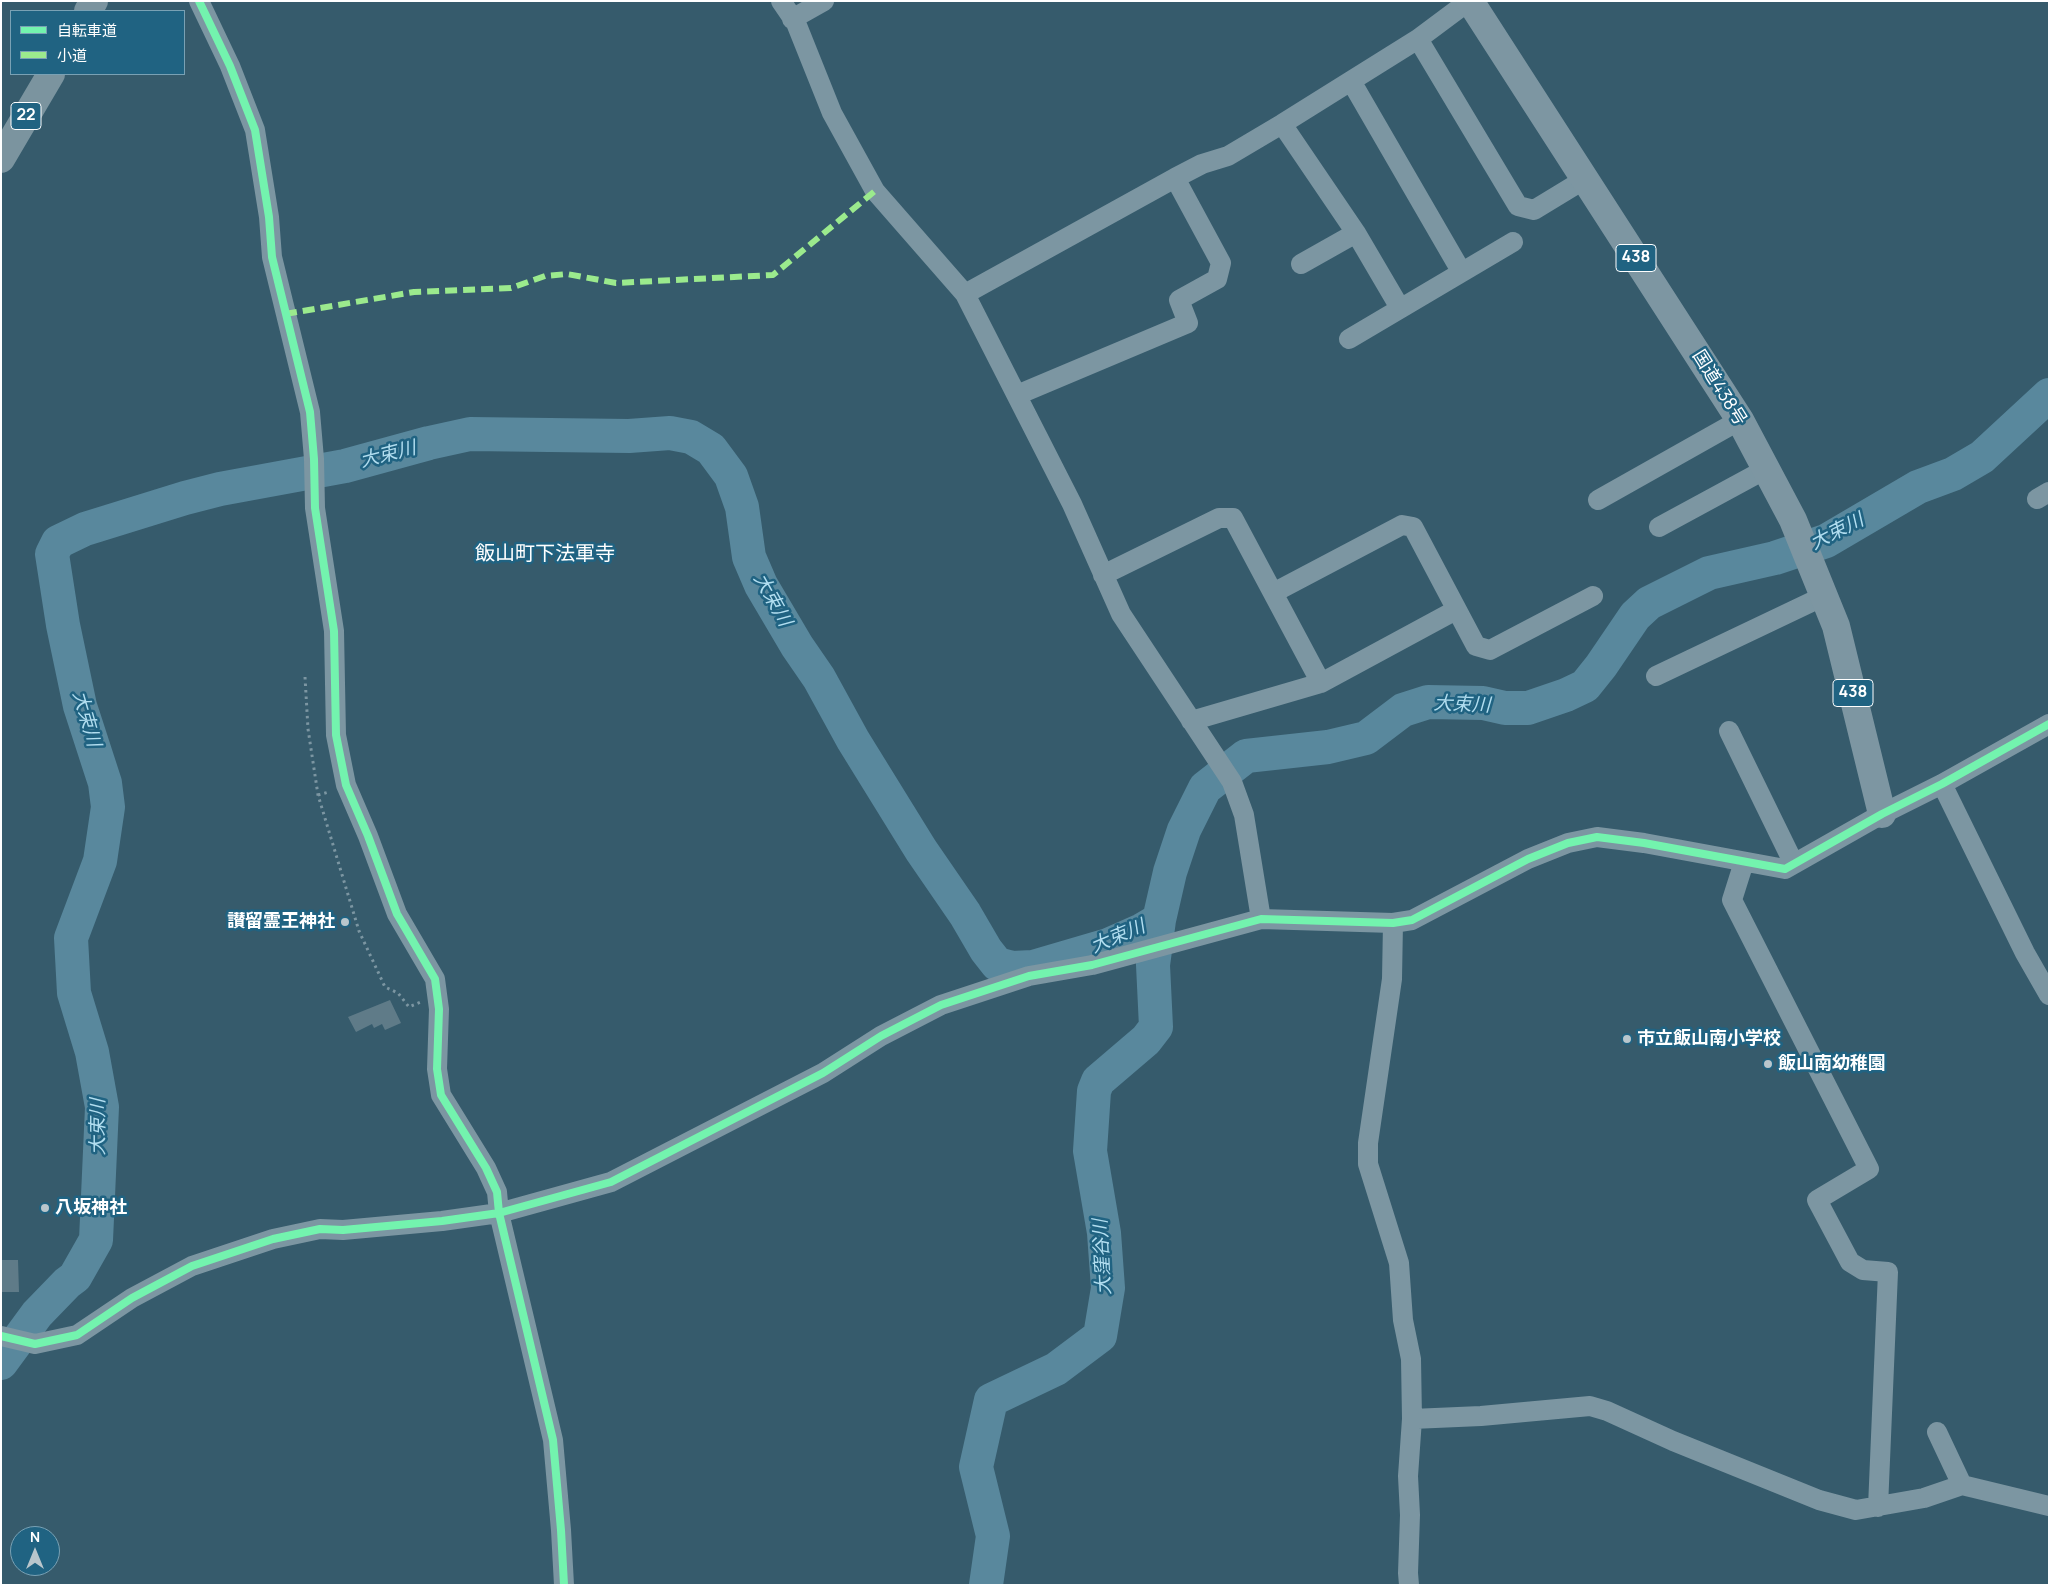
<!DOCTYPE html>
<html>
<head>
<meta charset="utf-8">
<style>
	body { margin:0 }
	#map { position:relative; width:2050px; height:1586px; overflow:hidden; background:#365b6c; font-family:Manrope,"Noto Sans JP",sans-serif }
	canvas { display:block }
	.frame { position:absolute; inset:0; border:2px solid #fff; pointer-events:none }
	.legend { position:absolute; left:10px; top:10px; width:175px; height:65px; box-sizing:border-box; background:#206382; border:1px solid #79a1b4; margin:0; padding:6px 9px; list-style:none; font-size:15px; color:#fff }
	.legend li { display:flex; align-items:center; gap:10px; height:25px }
	.legend b { width:25px; border:1px solid #79a1b4 }
	.north { position:absolute; left:10px; top:1526px; width:50px; height:50px; box-sizing:border-box; background:#206382; border:1px solid #79a1b4; border-radius:50%; rotate:0deg; font-size:14px; font-weight:700; line-height:20px; text-align:center; color:#fff }
	.north::after { content:''; display:block; margin:auto; width:18px; height:22px; background:#b9c6cc; clip-path:polygon(50% 0,100% 100%,50% 72%,0 100%) }
</style>
</head>
<body>
<div id="map">
<canvas width="2050" height="1586"></canvas>
<div class="frame"></div>
<ul class="legend">
<li><b style="height:6px;background:#73f3ae"></b>自転車道</li>
<li><b style="height:6px;background:#9bea8d"></b>小道</li>
</ul>
<div class="north">N</div>
</div>
<script>
const ctx = document.querySelector('canvas').getContext('2d');
ctx.lineJoin = 'round';
function stroke(path, color, width, dash) { ctx.strokeStyle = color; ctx.lineWidth = width; ctx.lineCap = dash ? 'butt' : 'round'; ctx.setLineDash(dash || []); ctx.stroke(path); }
function paint(path, color) { ctx.fillStyle = color; ctx.fill(path, 'evenodd'); }
function drawText(font, color, halo, rows, align = 'center') {
  ctx.font = font + ' Manrope,"Noto Sans JP",sans-serif'; ctx.lineWidth = 5; ctx.setLineDash([]); ctx.textBaseline = 'middle'; ctx.strokeStyle = halo; ctx.fillStyle = color; for (const [text, x, y, turn = 0] of rows) {
    ctx.save(); ctx.translate(x, y); ctx.rotate((+turn || 0) * Math.PI / 180); ctx.textAlign = isNaN(turn) ? turn : align; if (halo) ctx.strokeText(text, 0, 0); ctx.fillText(text, 0, 0); ctx.restore();
  }
}
const river = new Path2D(`
	M1,1363L37,1314L67,1283L75,1277L96,1240L102,1107L92,1052L74,993L71,938L100,861L108,807L105,783L80,706L63,625L52,554L58,542L85,529L185,498L220,489L345,466L429,443L470,434L629,436L670,433L691,437L711,449L731,476L742,507L749,557L761,585L797,646L819,678L853,740L921,850L965,914L986,950L997,964L1012,968L1033,967L1108,945L1142,930L1159,920
	M986,1585L993,1536L976,1467L991,1400L1056,1369L1100,1336L1108,1288L1104,1233L1090,1151L1094,1091L1098,1081L1146,1040L1156,1027L1153,965L1159,920L1170,872L1184,830L1205,788L1246,756L1328,747L1366,738L1403,710L1428,702L1483,703L1505,708H1528L1566,695L1585,686L1601,666L1635,616L1649,603L1709,573L1775,558L1826,541L1918,487L1953,474L1982,457L2049,395`);
const building = new Path2D(`
	M390,1000L401,1023L385,1030L382,1024L374,1028L372,1024L356,1032L348,1017Z
	M1,1260H18L19,1292H1Z`);
const path = new Path2D(`
	M305,677L308,729L318,795L359,931L385,987L398,993L409,1007L421,1002
	M318,795L329,792`);
const street = new Path2D(`
	M199,1L230,66L255,130L269,217L272,257L310,412L314,459L315,508L334,631L336,735L346,785L368,836L397,914L435,979L439,1009L437,1069L441,1095L486,1168L497,1192L499,1213L553,1440L561,1530L564,1585
	M781,1L796,23L832,113L875,191L965,294L1072,504L1121,614L1232,782L1244,815L1261,919
	M792,19L824,1
	M1418,39L1518,206L1534,210L1585,179
	M1351,81L1461,271
	M1282,124L1356,233L1400,308
	M1301,264L1356,233
	M965,294L1175,178L1202,164L1228,156L1282,124L1418,39L1469,1
	M1349,339L1513,242
	M1017,395L1188,323L1179,300L1217,279L1221,263L1175,178
	M2037,499L2049,492
	M1598,500L1740,420
	M1659,527L1766,469
	M1103,575L1219,518H1233L1321,683
	M1273,593L1402,525L1413,527L1476,646L1490,650L1593,596
	M1656,676L1824,596
	M1191,721L1321,683L1456,610
	M1729,731L1794,864
	M1942,784L2025,953L2049,995
	M1744,862L1732,900L1869,1169L1817,1200L1850,1262L1863,1270L1888,1272L1878,1507
	M1393,923L1392,979L1368,1143V1164L1399,1263L1403,1320L1411,1359L1412,1419L1408,1476L1410,1515L1408,1573L1409,1585
	M1,1336L35,1344L77,1335L132,1298L192,1266L273,1239L320,1229L343,1230L442,1221L499,1213L611,1182L823,1073L881,1036L941,1005L1029,976L1092,965L1261,919L1393,923L1412,920L1528,859L1568,843L1597,837L1644,843L1785,869L1882,814L1942,784L2049,724
	M1412,1419L1481,1416L1590,1406L1607,1411L1673,1441L1819,1500L1856,1510L1924,1498L1962,1485L2049,1506
	M1937,1432L1962,1485`);
const primary = new Path2D(`
	M88,11L94,1
	M1,159L51,74`);
const highway = new Path2D(`
	M1470,1L1740,420L1793,520L1836,626L1882,814`);
const quiet = new Path2D(`
	M285,314L414,292L511,288L545,276L567,274L616,283L773,275L875,191`);
const cycleway = new Path2D(`
	M199,1L230,66L255,130L269,217L272,257L310,412L314,459L315,508L334,631L336,735L346,785L368,836L397,914L435,979L439,1009L437,1069L441,1095L486,1168L497,1192L499,1213L553,1440L561,1530L564,1585
	M1,1336L35,1344L77,1335L132,1298L192,1266L273,1239L320,1229L343,1230L442,1221L499,1213L611,1182L823,1073L881,1036L941,1005L1029,976L1092,965L1261,919L1393,923L1412,920L1528,859L1568,843L1597,837L1644,843L1785,869L1882,814L1942,784L2049,724`);
const markers = [
	[345,922,5,"#b9c6cc"],
	[1627,1039,5,"#b9c6cc"],
	[1768,1064,5,"#b9c6cc"],
	[45,1208,5,"#b9c6cc"]
];
const shields = [
	[26,116,30],
	[1636,258,40],
	[1853,693,40]
];
const shieldNames = [
	["22",26,116],
	["438",1636,258],
	["438",1853,693]
];
const streetNames = [
	["国道438号",1719,388,58]
];
const poiNames = [
	["讃留霊王神社",335,922,"right"],
	["市立飯山南小学校",1637,1039],
	["飯山南幼稚園",1778,1064],
	["八坂神社",55,1208]
];
const waterNames = [
	["大束川",388,455,-14],
	["大束川",1837,532,-27],
	["大束川",772,600,61],
	["大束川",1462,705,2],
	["大束川",86,719,74],
	["大束川",1118,937,-23],
	["大束川",99,1127,-90],
	["大窪谷川",1103,1257,-93]
];
const quarterNames = [
	["飯山町下法軍寺",545,554]
];
stroke(river, '#59889d', 34);
paint(building, '#5f7b88');
stroke(path, '#7c96a2', 3, [2.5, 4]);
stroke(street, '#7c96a2', 20);
stroke(primary, '#7b949f', 28);
stroke(highway, '#7d96a2', 28);
stroke(quiet, '#9bea8d', 6, [12, 6]);
stroke(cycleway, '#73f3ae', 8);
for (const [x, y, r, color] of markers) { const dot = new Path2D(); dot.arc(x, y, r, 0, 2 * Math.PI); ctx.fillStyle = color; ctx.fill(dot); stroke(dot, '#206382', 2); }
for (const [x, y, w] of shields) { const box = new Path2D(); box.roundRect(x - w / 2, y - 13.5, w, 27, 4); ctx.fillStyle = '#206382'; ctx.fill(box); stroke(box, '#fff', 1); }
drawText('bold 16px', '#fff', null, shieldNames);
drawText('18px', '#fff', '#206382', streetNames);
drawText('bold 18px', '#fff', '#206382', poiNames, 'left');
drawText('italic 19px', '#b2def0', '#206382', waterNames);
drawText('20px', '#fff', '#206382', quarterNames);
</script>
</body>
</html>
